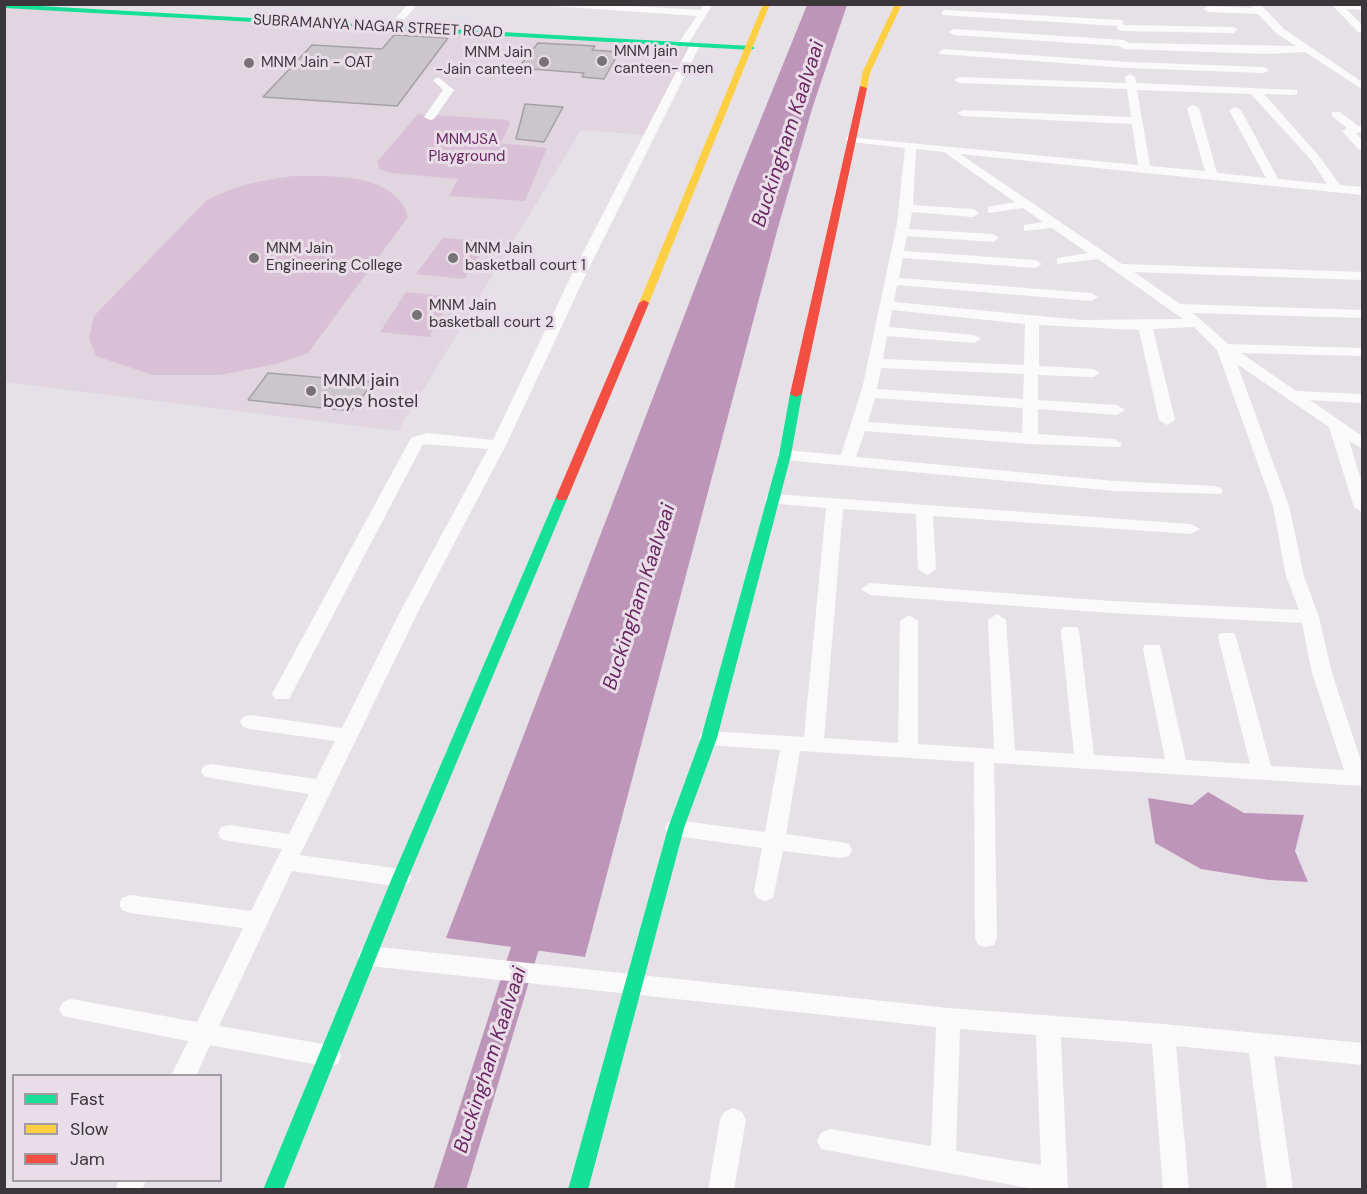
<!DOCTYPE html>
<html>
<head>
<meta charset="utf-8">
<style>
	body { margin:0 }
	#map { position:relative; width:1367px; height:1194px; overflow:hidden; background:#e6e1e6; font-family:"DM Sans",sans-serif }
	canvas { display:block }
	.frame { position:absolute; inset:0; border:6px solid #3a363a; pointer-events:none }
	.legend { position:absolute; left:12px; top:1074px; width:210px; height:108px; box-sizing:border-box; background:#e9dee7; border:2px solid #a39ba2; margin:0; padding:8px 10px; list-style:none; font-size:18px; color:#3a363a }
	.legend li { display:flex; align-items:center; gap:12px; height:30px }
	.legend b { width:30px; border:2px solid #a39ba2 }
</style>
</head>
<body>
<div id="map">
<canvas width="1367" height="1194"></canvas>
<div class="frame"></div>
<ul class="legend">
<li><b style="height:8px;background:#16e098"></b>Fast</li>
<li><b style="height:8px;background:#ffcf43"></b>Slow</li>
<li><b style="height:8px;background:#f24e42"></b>Jam</li>
</ul>
</div>
<script>
const ctx = document.querySelector('canvas').getContext('2d');
ctx.lineJoin = 'round';
function paint(path, color) { ctx.fillStyle = color; ctx.fill(path, 'evenodd'); }
function stroke(path, color, width, dash) { ctx.strokeStyle = color; ctx.lineWidth = width; ctx.lineCap = dash ? 'butt' : 'round'; ctx.setLineDash(dash || []); ctx.stroke(path); }
function drawText(font, color, halo, rows, align = 'center') {
  ctx.font = font + ' "DM Sans",sans-serif'; ctx.lineWidth = 6; ctx.setLineDash([]); ctx.textBaseline = 'middle'; ctx.strokeStyle = halo; ctx.fillStyle = color; for (const [text, x, y, turn = 0] of rows) {
    ctx.save(); ctx.translate(x, y); ctx.rotate((+turn || 0) * Math.PI / 180); ctx.textAlign = isNaN(turn) ? turn : align; if (halo) ctx.strokeText(text, 0, 0); ctx.fillText(text, 0, 0); ctx.restore();
  }
}
const built = new Path2D(`
	M4,8L691,47L647,135L581,130L398,431L5,382Z`);
const green = new Path2D(`
	M418,114L508,120L510,124L501,143L547,148L525,201L449,196L458,179L391,173L380,169L377,162Z
	M294,176C330,176 396,172 408,217L308,353L276,364L220,375H153L96,356L89,338L94,316L206,201C234,185 262,180 294,176Z
	M443,238L488,242L464,279L416,274Z
	M406,292L452,297L429,337L380,332Z`);
const water = new Path2D(`
	M807,5H847L812,109L777,231L585,957L446,938L737,178Z
	M1208,792L1244,813L1304,815L1295,851L1308,882L1269,880L1201,869L1155,843L1148,798L1192,805Z`);
const canal = new Path2D(`
	M534,908L544,911L548,919L466,1190H433L520,919L524,911Z`);
const building = new Path2D(`
	M394,35L448,38L397,106L263,97L312,45L382,49Z
	M538,43L595,46L592,50L619,52L604,79L582,77L584,73L518,68Z
	M525,104L563,107L544,142L516,139Z
	M268,373L374,382L351,411L248,400Z`);
const street = new Path2D(`
	M408,4H418L395,30H389V26Z
	M525,4H595L701,10L703,4H713L687,46L683,47L678,44L697,16Z
	M1250,4H1260L1284,29L1362,82V89L1305,52L1267,54L1124,49L1119,46L954,35L949,32L954,29L1124,40L1129,43L1296,46L1276,33L1258,14L1208,12L1203,9L1208,6L1252,8Z
	M1331,4H1362V10L1346,9L1362,25V33L1358,32Z
	M945,10L1120,20L1123,21V25L1233,27L1238,30L1233,33L1121,31L1116,28L1118,26L942,15V11Z
	M695,42L700,45L587,272L506,445L418,612L300,855L400,869L408,872L411,878L408,884L400,887L292,871L219,1026L329,1045L338,1048L341,1056L338,1064L329,1067L210,1045L196,1076H171L188,1041L63,1016L59,1009L63,1002L71,999L197,1022L243,928L130,913L122,910L119,904L122,898L130,895L251,911L282,849L229,841L221,839L218,833L221,827L229,825L289,834L309,794L211,778L204,776L201,771L204,766L211,764L316,779L335,741L250,729L243,727L240,722L243,717L250,715L342,728L400,612L488,449L423,444L289,699H275L272,694L411,438L427,433L493,440L573,272L690,45Z
	M944,49L1128,62L1264,67L1269,70L1264,73L1128,68L940,54L939,52Z
	M1130,74L1135,77L1136,83L1297,90V94L1293,95L1264,94L1319,156L1340,185L1362,187V195L960,154L1122,264L1362,272V280L1134,272L1180,304L1362,310V318L1193,313L1228,344L1362,348V356L1241,353L1296,391L1362,394V403L1310,400L1362,436V448L1349,441L1362,483V512L1354,507L1329,427L1237,364L1289,506L1304,576L1319,617L1332,673L1362,764V786L994,763L997,938L994,945L986,947L978,945L975,938L974,762L800,751L786,834L841,842L849,844L852,850L849,856L841,858L783,851L773,898L765,901L757,898L754,892L762,848L676,836L668,834L665,828L668,822L676,820L765,832L780,750L709,745L702,743L699,738L702,733L709,731L804,737L826,508L767,503L765,499L767,495L773,494L1191,524L1200,529L1191,534L933,516L936,569L927,575L918,569L916,514L843,509L824,738L898,743L900,621L909,615L918,621V744L994,749L988,620L997,614L1006,620L1015,750L1074,754L1061,631L1063,627H1077L1079,631L1094,755L1165,759L1143,649L1145,645H1159L1161,649L1186,760L1250,764L1218,637L1220,633H1234L1236,637L1271,766L1344,770L1312,673L1302,623L1111,613L870,595L861,589L870,583L1111,601L1299,610L1286,576L1273,506L1217,350L1194,327L1153,329L1175,420L1167,425L1159,420L1139,330L1039,325V366L1093,369L1100,373L1093,377L1038,375V400L1117,405L1125,410L1117,415L1038,409V434L1114,439L1122,444L1120,447L1030,444L865,431L856,457L1115,481L1215,486L1221,488L1223,491L1221,494L1115,491L785,460L777,455L785,450L841,455L863,385L897,223L905,148L851,142L845,139L847,137L1138,165L1132,124L963,116L957,113L963,110L1131,117L1127,89L959,83L954,80L959,77L1126,83L1125,77ZM1137,90L1251,94L1311,160L1327,184L1278,179L1241,110L1235,107L1229,110L1266,178L1217,173L1199,108L1193,105L1187,108L1205,171L1150,166ZM916,149L944,152L1015,202L988,207V213L1023,208L1043,222L1024,225V231L1052,228L1088,253L1057,258V264L1098,259L1183,319L1081,320L894,302L897,285L1091,301L1098,297L1091,293L899,278L903,258L1035,268L1042,264L1035,260L904,251L907,236L993,242L999,238L993,234L909,229L912,212L973,217L979,213L973,209L913,205ZM892,310L1025,324L1024,365L883,359L887,336L974,343L981,339L974,335L889,327ZM881,368L1024,374L1023,399L877,389ZM875,398L1023,408L1022,433L868,422Z
	M438,77L454,90L434,119L430,120L424,117L443,90L433,80Z
	M1332,112H1340L1358,126H1362V132L1356,133L1362,140V150L1358,149L1344,133L1342,131L1347,128L1332,116Z
	M370,946L948,1008L1163,1024L1362,1043V1065L1274,1056L1293,1190H1267L1249,1053L1176,1046L1189,1190H1163L1152,1044L1061,1037L1068,1190H1039L821,1149L817,1141L821,1133L830,1129L931,1146L936,1027L370,966L362,963L358,956L362,949ZM960,1029L1036,1035L1041,1165L956,1151Z
	M733,1108L742,1112L746,1120L734,1190H708L720,1120L724,1112Z
	M119,1180H146L142,1190H115Z`);
const fast = new Path2D(`
	M4,4L751,46L755,48L751,50L4,8Z
	M796,391L802,394L791,455L717,738L684,828L588,1190H568L668,828L701,738L779,455L790,394Z
	M562,493L568,497L408,878L283,1190H263L392,878L556,497Z`);
const slow = new Path2D(`
	M763,4H770L649,303L644,306L640,305L639,303Z
	M895,4H902L870,73L867,88L860,90L862,73Z`);
const jam = new Path2D(`
	M860,86L867,88L802,394L796,397L790,394Z
	M644,300L649,303L568,497L566,500H558L556,497L639,303Z`);
const markers = [
	[602,61,6,"#767276"],
	[544,62,6,"#767276"],
	[249,63,6,"#767276"],
	[254,258,6,"#767276"],
	[453,258,6,"#767276"],
	[417,315,6,"#767276"],
	[311,391,6,"#767276"]
];
const farStreetnames = [
	["SUBRAMANYA NAGAR STREET ROAD",378,27,3]
];
const farPoinames = [
	["MNM jain",614,52],
	["canteen- men",614,69],
	["MNM Jain",532,53,"right"],
	["-Jain canteen",532,70,"right"],
	["MNM Jain - OAT",261,63],
	["MNM Jain",266,249],
	["Engineering College",266,266],
	["MNM Jain",465,249],
	["basketball court 1",465,266],
	["MNM Jain",429,306],
	["basketball court 2",429,323]
];
const farParknames = [
	["MNMJSA",467,140],
	["Playground",467,157]
];
const poiNames = [
	["MNM jain",323,381],
	["boys hostel",323,402]
];
const waterNames = [
	["Buckingham Kaalvaai",789,134,-72],
	["Buckingham Kaalvaai",640,597,-72],
	["Buckingham Kaalvaai",491,1060,-72]
];
paint(built, '#e1d5df');
paint(green, '#d9c0d6');
paint(water, '#bd95b8');
paint(canal, '#bd95b8');
paint(building, '#cac6ca');
stroke(building, '#a5a1a5', 1.5);
paint(street, '#fbfafb');
paint(fast, '#16e098');
paint(slow, '#ffcf43');
paint(jam, '#f24e42');
for (const [x, y, r, color] of markers) { const dot = new Path2D(); dot.arc(x, y, r, 0, 2 * Math.PI); ctx.fillStyle = color; ctx.fill(dot); stroke(dot, '#e9dee7', 2); }
drawText('15px', '#3a363a', '#e9dee7', farStreetnames);
drawText('15px', '#3a363a', '#e9dee7', farPoinames, 'left');
drawText('15px', '#6a2564', '#e9dee7', farParknames);
drawText('18px', '#3a363a', '#e9dee7', poiNames, 'left');
drawText('italic 20px', '#6b2665', '#e9dee7', waterNames);
</script>
</body>
</html>
